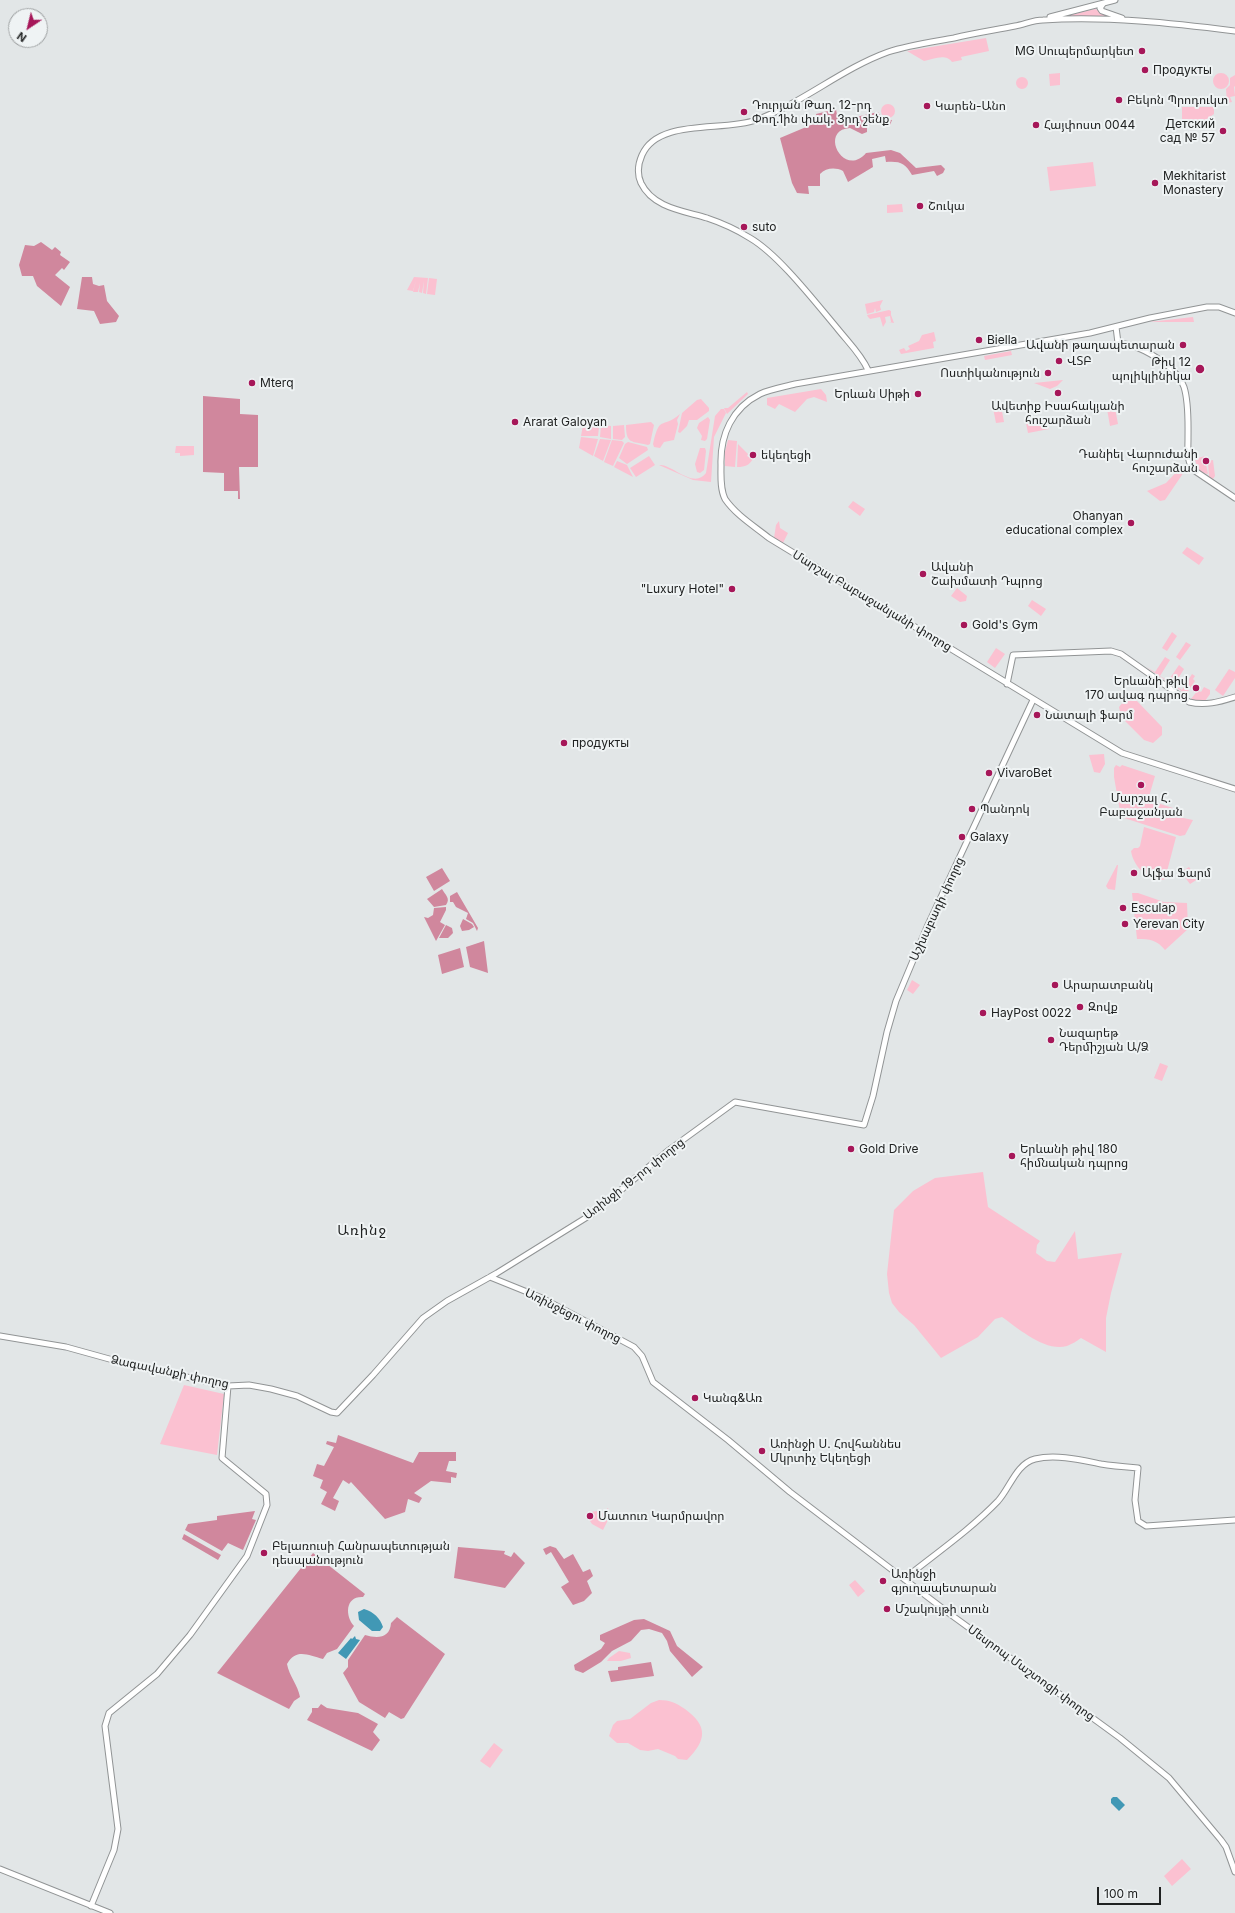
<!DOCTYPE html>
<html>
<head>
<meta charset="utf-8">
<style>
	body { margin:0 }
	#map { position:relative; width:1235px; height:1913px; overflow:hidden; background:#e2e6e7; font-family:Inter,sans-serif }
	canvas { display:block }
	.north { position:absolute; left:8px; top:8px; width:40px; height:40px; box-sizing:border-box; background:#eff3f4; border:1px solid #9c9fa0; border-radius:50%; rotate:215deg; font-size:11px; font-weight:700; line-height:16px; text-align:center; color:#202222 }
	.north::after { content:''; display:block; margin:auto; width:14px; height:18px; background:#a61759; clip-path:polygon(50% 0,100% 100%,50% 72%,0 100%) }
	.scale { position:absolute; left:1097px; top:1887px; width:64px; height:18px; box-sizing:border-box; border:2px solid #202222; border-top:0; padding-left:5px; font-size:12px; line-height:14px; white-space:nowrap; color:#202222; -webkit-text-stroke:3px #eff3f4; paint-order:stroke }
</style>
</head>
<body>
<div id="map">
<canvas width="1235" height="1913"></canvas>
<div class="north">N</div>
<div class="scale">100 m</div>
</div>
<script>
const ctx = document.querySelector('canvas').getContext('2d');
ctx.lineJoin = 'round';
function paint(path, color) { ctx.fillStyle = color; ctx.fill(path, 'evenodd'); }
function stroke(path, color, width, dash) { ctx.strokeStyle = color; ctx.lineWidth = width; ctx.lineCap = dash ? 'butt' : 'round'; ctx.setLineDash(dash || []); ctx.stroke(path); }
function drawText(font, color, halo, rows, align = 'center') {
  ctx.font = font + ' Inter,"Noto Sans Armenian",sans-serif'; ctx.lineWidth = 4; ctx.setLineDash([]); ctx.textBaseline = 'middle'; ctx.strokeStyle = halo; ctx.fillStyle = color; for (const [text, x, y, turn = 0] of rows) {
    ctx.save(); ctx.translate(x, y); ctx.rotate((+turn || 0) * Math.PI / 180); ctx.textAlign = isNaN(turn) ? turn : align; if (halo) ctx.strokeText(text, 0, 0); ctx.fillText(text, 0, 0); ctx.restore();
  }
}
const green = new Path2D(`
	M1095,9L1112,17H1062Z
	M986,38L989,51L961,57L962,60L952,62C946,53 933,59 924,61L907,51Z
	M1184,67L1205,68L1204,74L1184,73Z
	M1213 81a8 8 0 1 1 16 0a8 8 0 1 1-16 0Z
	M1060,73V85L1050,86L1049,74Z
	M1235,75V86L1234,87L1235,96L1230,97L1232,102L1227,103L1226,89L1230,85V78Z
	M1016 83a6 6 0 1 1 12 0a6 6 0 1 1-12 0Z
	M881 111a7 7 0 1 1 14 0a7 7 0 1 1-14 0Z
	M1182,107H1214V114L1204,121H1182Z
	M1093,162L1096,186L1050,191L1047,167Z
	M902,204L903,212L887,213V205Z
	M414,277L428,278L426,294L423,293L424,281L422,293L419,292L420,283L418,292H413L416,280L413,291L407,290Z
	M429,278L437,279L435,295L427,294Z
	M883,300L880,306L881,310L876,312L875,308L874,312L867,314L865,304Z
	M889,310L891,311V315L894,323L889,322H891L890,316L885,317L886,322L883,327L880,317L870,319L868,317L867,315Z
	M1193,317L1194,322H1149Z
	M934,332L936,341L933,342L934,348L901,354L899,350L904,348L906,351L910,349L908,346L919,341L922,335Z
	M1011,351L1012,355L985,360L984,356Z
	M1063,380L1057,386L1050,389L1034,383Z
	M821,389L826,395L827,402L814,397L807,399L795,412L779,404L775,409L767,405V398Z
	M747,392L748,394L727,414L724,408H728Z
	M701,399L709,408V411L697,420H689L687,426L680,433L678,432L682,413L697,400Z
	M1001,406L1004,422L996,423L993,408Z
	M1115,408L1118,424L1110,426L1107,409Z
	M721,409H724L726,413L714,437L711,482L693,480L659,465C671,463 694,490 706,473L715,416Z
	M680,414L677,420L678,424L674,440L664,442L660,448L654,447L653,444C660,414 661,430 680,414Z
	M708,417L710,420L707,439L705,441L701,440L702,436L697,428L699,423Z
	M1047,419L1049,429L1028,433L1026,423Z
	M651,422L654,425L650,444L648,445C631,441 626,444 626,425Z
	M583,425L599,427L598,436H581Z
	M601,425L611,426V439L600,437Z
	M624,425L625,437L622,440L613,439V426Z
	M581,437L598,439L593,456L579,448Z
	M600,439L611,440L603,461L594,456Z
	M612,440L622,441L624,443L613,466L604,462Z
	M728,440L737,441L735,467L725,466V452Z
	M628,442L647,447L648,450L627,464L619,458L625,444Z
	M738,444L748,454L747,456L753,459C749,465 746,467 737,467Z
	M176,446H194V455L180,456V453H175Z
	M700,448H705L706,451L704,470L700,473L697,472L695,464Z
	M649,456L655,465L636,477L630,468Z
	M1205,456L1204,462L1198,463L1204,462L1206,464L1208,474L1198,472L1195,459Z
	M1213,460L1215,476L1213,479L1209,477L1208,463V461Z
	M617,461L627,465L633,477L614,467Z
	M1182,466L1186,469L1165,500L1160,501L1147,491L1166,483Z
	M853,501L865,509L860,516L848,507Z
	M779,521L780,528L788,533L783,543L774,538L776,525Z
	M1187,547L1204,558L1199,565L1182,553Z
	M957,588L967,596L966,601L960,602L951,596Z
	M1032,600L1046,609L1041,616L1028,606Z
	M1172,632L1177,636L1167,651L1162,648Z
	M1186,642L1191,645L1180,660L1176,657Z
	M996,648L1005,654L995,668L987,662Z
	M1165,657L1170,660L1160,676L1168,681L1179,665L1184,669L1174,685L1182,690L1192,674L1195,676L1193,679L1195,681L1186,694L1146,667L1155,672Z
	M1229,669L1235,672V678L1223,696L1215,690Z
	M1204,687L1210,690V694L1205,701L1197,702L1191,699L1198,690L1201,692Z
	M1130,698L1136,700L1162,727V735L1153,743L1144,740L1121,717L1119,707L1124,701Z
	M1104,754L1105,764L1100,773L1094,772L1089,755Z
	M1116,765L1120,767L1122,765L1155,776L1148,800L1176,809L1174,816L1193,820L1185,835L1180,836L1121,817L1114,777V768Z
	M1144,827L1176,837L1165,879L1162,880C1147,881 1133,865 1131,851L1134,848H1138L1140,846Z
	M1117,865H1118L1115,890L1108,889L1106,886Z
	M1189,867L1198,879L1190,884L1181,872Z
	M1132,893H1138L1164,902L1187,903L1188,929L1165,950C1157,940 1150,939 1137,939Z
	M912,980L920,985L913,994L907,990Z
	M1160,1063L1168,1066L1162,1081L1154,1078Z
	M983,1172L988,1207L1040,1241L1037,1245L1036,1253L1047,1261L1055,1262L1075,1231L1078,1259L1122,1253L1111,1293L1106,1318V1352L1081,1338C1077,1341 1072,1344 1067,1346C1045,1352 1019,1329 1002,1317L995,1319L978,1337L941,1358L914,1325L899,1312L892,1303L889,1293L887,1274L894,1210L913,1191L935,1178Z
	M184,1385L224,1394L217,1455L160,1444Z
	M608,1508L610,1516L603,1530L592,1524L586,1515L591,1512L597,1511L601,1514Z
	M855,1580L865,1591L858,1597L849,1585Z
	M619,1651L630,1653L631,1658L621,1661H607L609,1658Z
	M659,1700C670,1700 676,1703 685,1709C708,1726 707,1740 687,1760L678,1759L675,1756L658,1749L648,1751L640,1750L628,1743H617L609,1736L613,1725L617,1721L630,1719L651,1703Z
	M494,1743L503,1750L490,1768L480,1761Z
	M1182,1859L1191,1869L1172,1886L1164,1876Z`);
const forest = new Path2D(`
	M836,109L838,121L878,112L883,119L892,120L890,125L878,122L867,126V132L862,134L850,128C818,130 844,179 866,153L891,150L900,153L916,168L941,165L945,169L943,173L937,176L934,171L912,175C905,163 900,161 886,162L885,156L872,159L873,167L848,182L843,171C835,167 826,168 820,174V186H808L809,194L797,193L792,183L780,138L818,122L816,114Z
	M41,242L52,250L55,247L61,252L60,255L70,262L64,270L62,268L55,275L70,287L61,306L37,286L33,276H22L19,265L25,245L34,246Z
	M82,277H92L93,284L99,286L104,285L107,301L119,316L116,322L100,324L94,311L77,309Z
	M203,396L240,399V414L258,415V467H239L240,499H238V491H224V473L203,472Z
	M442,868L450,881L434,891L426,877Z
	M442,889C445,895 451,898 446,905L434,907L427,899Z
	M457,892L478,928L477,931L473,923L466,919L468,913L456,907L453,902H450V896Z
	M446,907V910L440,922L445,925L436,941L424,917L428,918L433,915L434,908Z
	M463,919L472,924L474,927L469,930L462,931L460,926Z
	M446,925L452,928L453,933L448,938H439Z
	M484,941L488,973L470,967L466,947Z
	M460,948L464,967L442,974L438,955Z
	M338,1435L413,1463L419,1452H456V1461H449L446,1471L457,1473L456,1478L451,1477V1483L431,1481L414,1493L422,1498L419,1503L408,1499L405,1512L385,1519L351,1482L349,1484L343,1480L333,1498L339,1501L335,1511L321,1504L327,1492L320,1488L323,1480L313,1476L317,1464L324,1466L334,1447L326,1444L327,1441L336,1443Z
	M255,1511L252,1519L256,1520L243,1550L228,1543L222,1551L185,1530L188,1524L217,1520V1516Z
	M184,1534L221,1555L218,1560L182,1539Z
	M550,1546L556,1548L564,1559L573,1554L583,1572L590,1569L593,1576L587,1581L592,1593L584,1601L573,1605L561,1587L569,1582L551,1552L546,1555L543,1549Z
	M458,1547L505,1551L504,1554L511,1557L514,1552L525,1563L505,1588L454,1578Z
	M313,1553L365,1594L363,1597C345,1596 345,1616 354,1626L337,1649L327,1653L323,1659C308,1655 296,1648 287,1664C289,1676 298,1685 300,1697L294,1701L289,1709L217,1673Z
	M397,1617L445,1654L404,1718L401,1719L389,1712L385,1718L359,1702L343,1673L348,1667V1660L365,1635C378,1639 390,1638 391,1623Z
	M644,1619L670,1631L677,1646L703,1667L692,1677L670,1651L667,1641L662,1633L649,1629L641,1630L631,1641L612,1651L601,1662L583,1673L575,1670L574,1665L601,1649L605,1643L600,1640V1635L634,1620Z
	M651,1662L654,1676L611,1682L608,1671L618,1670V1667Z
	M321,1704L327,1708L358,1713L378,1724L373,1732L380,1740L372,1751L307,1720L312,1712V1708H318Z`);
const water = new Path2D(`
	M364,1609C374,1612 380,1618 383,1627L380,1631H372L359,1620L358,1612Z
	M355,1636L356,1639L360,1640L346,1659L338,1653L351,1638L352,1639Z
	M1113,1797H1117L1125,1805L1119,1811L1111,1803V1799Z`);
const secondary = new Path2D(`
	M1103,4L1100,8L1102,11L1122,18
	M1050,17L1115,0
	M1235,313L1219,307H1207L1150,318L1090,333L795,384C784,387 771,389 760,394C732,408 720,435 721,465C721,476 720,489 725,499C736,515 754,526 769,538L1122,753L1235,789
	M1116,327L1118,343C1124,344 1131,344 1136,347C1153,354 1178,369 1184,387C1189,403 1188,423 1188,439C1188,451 1186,462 1195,471L1235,498
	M868,370C861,354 848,342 837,328C815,302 779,255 750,238C737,230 722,223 707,218C684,211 653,208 641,183C637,174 638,164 642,155C658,118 723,132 756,120C803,103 841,69 888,52C909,45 932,42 954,38C974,33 995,30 1015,26C1025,24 1034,20 1043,20C1107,16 1172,23 1235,31
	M1007,684L1013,655L1111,651L1121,654L1189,702C1205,706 1219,702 1235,697
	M490,1277L542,1298L634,1347L642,1356L653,1382L728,1440L790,1492L950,1614L1120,1738L1169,1778L1221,1840L1226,1847L1235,1872
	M0,1336L66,1347L131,1365L228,1386L249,1385L271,1389L297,1396L331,1412L337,1413L373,1375L423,1318L447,1301L497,1273L592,1214L669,1150L735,1102L864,1125L873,1096L887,1032L896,1001L927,927L1033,700
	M904,1579C935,1554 970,1530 998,1501C1010,1488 1016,1464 1035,1459C1056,1454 1081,1460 1101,1464C1113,1466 1126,1467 1138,1468L1135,1500L1138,1521L1146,1526L1235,1520
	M0,1869L110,1913
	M91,1906L114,1850L118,1829L105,1726L109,1713L157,1674L190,1635L247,1556L267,1505L266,1494L222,1458L228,1386`);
const markers = [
	[1142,51,4,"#a61759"],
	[1145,70,4,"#a61759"],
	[1119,100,4,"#a61759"],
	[927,106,4,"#a61759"],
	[744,112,4,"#a61759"],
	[1036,125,4,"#a61759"],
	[1223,131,4,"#a61759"],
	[1155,183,4,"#a61759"],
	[920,206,4,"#a61759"],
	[744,227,4,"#a61759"],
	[979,340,4,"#a61759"],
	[1183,345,4,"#a61759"],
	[1059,361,4,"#a61759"],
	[1200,369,5,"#a61759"],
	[1048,373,4,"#a61759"],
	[252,383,4,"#a61759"],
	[1058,393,4,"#a61759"],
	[918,394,4,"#a61759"],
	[515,422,4,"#a61759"],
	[753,455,4,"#a61759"],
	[1206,461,4,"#a61759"],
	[1131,523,4,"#a61759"],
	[923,574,4,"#a61759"],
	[732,589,4,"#a61759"],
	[964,625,4,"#a61759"],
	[1196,688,4,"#a61759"],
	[1037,715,4,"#a61759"],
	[564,743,4,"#a61759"],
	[989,773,4,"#a61759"],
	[1141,785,4,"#a61759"],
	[972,809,4,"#a61759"],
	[962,837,4,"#a61759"],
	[1134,873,4,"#a61759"],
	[1123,908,4,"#a61759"],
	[1125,924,4,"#a61759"],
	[1055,985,4,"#a61759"],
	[1080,1007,4,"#a61759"],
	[983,1013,4,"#a61759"],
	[1051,1040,4,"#a61759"],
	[851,1149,4,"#a61759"],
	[1012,1156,4,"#a61759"],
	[695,1398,4,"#a61759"],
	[762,1451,4,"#a61759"],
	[590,1516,4,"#a61759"],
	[264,1553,4,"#a61759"],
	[883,1581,4,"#a61759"],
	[887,1609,4,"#a61759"]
];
const poiNames = [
	["MG Սուպերմարկետ",1134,51,"right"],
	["Продукты",1153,70],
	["Բեկոն Պրոդուկտ",1127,100],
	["Դուրյան Թաղ. 12-րդ",752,105],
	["Փող.1ին փակ․ 3րդ շենք",752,119],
	["Կարեն-Անո",935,106],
	["Детский",1215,124,"right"],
	["сад № 57",1215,138,"right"],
	["Հայփոստ 0044",1044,125],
	["Mekhitarist",1163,176],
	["Monastery",1163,190],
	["Շուկա",928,206],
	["suto",752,227],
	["Biella",987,340],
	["Ավանի թաղապետարան",1175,345,"right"],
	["ՎՏԲ",1067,361],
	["Թիվ 12",1191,362,"right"],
	["պոլիկլինիկա",1191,376,"right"],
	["Ոստիկանություն",1040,373,"right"],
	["Mterq",260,383],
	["Երևան Սիթի",910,394,"right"],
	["Ավետիք Իսահակյանի",1058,406,"center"],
	["հուշարձան",1058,420,"center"],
	["Ararat Galoyan",523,422],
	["Դանիել Վարուժանի",1198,454,"right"],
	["հուշարձան",1198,468,"right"],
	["եկեղեցի",761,455],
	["Ohanyan",1123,516,"right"],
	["educational complex",1123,530,"right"],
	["Ավանի",931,567],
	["Շախմատի Դպրոց",931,581],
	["\"Luxury Hotel\"",724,589,"right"],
	["Gold's Gym",972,625],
	["Երևանի թիվ",1188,681,"right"],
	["170 ավագ դպրոց",1188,695,"right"],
	["Նատալի ֆարմ",1045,715],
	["продукты",572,743],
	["VivaroBet",997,773],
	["Մարշալ Հ.",1141,798,"center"],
	["Բաբաջանյան",1141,812,"center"],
	["Պանդոկ",980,809],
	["Galaxy",970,837],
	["Ալֆա Ֆարմ",1142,873],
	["Esculap",1131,908],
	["Yerevan City",1133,924],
	["Արարատբանկ",1063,985],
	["Զովք",1088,1007],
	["HayPost 0022",991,1013],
	["Նազարեթ",1059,1033],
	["Դերմիշյան Ա/Ձ",1059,1047],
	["Gold Drive",859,1149],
	["Երևանի թիվ 180",1020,1149],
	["հիմնական դպրոց",1020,1163],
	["Կանգ&Առ",703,1398],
	["Առինջի Ս. Հովհաննես",770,1444],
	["Մկրտիչ Եկեղեցի",770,1458],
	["Մատուռ Կարմրավոր",598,1516],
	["Բելառուսի Հանրապետության",272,1546],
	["դեսպանություն",272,1560],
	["Առինջի",891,1574],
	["գյուղապետարան",891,1588],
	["Մշակույթի տուն",895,1609]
];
const streetNames = [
	["Մարշալ Բաբաջանյանի փողոց",872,601,31],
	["Աշխաբադի փողոց",937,909,-65],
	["Առինջի 19-րդ փողոց",634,1179,-38],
	["Առինջեցու փողոց",573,1316,27],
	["Ձագավանքի փողոց",170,1372,12],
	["Մեսրոպ Մաշտոցի փողոց",1031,1673,36]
];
const quarterNames = [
	["Առինջ",362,1231]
];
paint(green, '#fbc1d1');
paint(forest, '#d0879d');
paint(water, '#4198b5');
stroke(secondary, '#919495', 7);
stroke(secondary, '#fff', 5);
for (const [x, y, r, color] of markers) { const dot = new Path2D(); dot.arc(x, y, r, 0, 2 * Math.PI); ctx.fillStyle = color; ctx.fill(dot); stroke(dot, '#eff3f4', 1.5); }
drawText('12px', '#202222', '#eff3f4', poiNames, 'left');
drawText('12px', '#202222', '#eff3f4', streetNames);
ctx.letterSpacing = '1px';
drawText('14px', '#202222', '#eff3f4', quarterNames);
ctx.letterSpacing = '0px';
</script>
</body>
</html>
